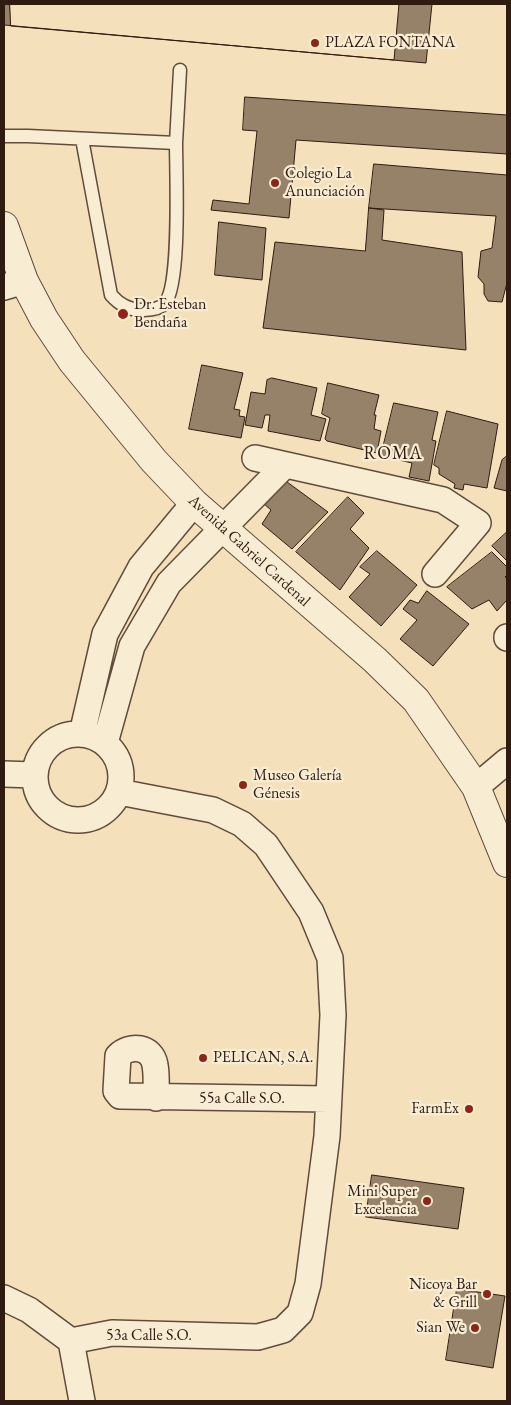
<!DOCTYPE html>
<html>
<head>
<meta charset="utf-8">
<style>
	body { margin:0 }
	#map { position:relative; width:511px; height:1405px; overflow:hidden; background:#f4e1bb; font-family:"EB Garamond",serif }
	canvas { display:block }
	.frame { position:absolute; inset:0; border:5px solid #301b11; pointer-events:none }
</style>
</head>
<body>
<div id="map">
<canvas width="511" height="1405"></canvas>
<div class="frame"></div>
</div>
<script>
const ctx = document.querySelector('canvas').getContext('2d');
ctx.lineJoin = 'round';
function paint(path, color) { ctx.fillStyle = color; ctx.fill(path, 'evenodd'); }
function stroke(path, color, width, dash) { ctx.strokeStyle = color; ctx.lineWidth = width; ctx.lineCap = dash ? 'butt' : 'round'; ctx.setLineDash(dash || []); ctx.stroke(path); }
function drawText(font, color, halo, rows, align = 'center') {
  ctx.font = font + ' "EB Garamond",serif'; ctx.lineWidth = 4.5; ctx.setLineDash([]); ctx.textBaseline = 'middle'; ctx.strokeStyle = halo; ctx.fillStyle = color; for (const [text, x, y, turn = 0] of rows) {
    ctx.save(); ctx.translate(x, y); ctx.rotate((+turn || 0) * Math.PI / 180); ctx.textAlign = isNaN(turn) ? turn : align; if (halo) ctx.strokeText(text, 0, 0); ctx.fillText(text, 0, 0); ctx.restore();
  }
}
const building = new Path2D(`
	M4,4H432L426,63L4,25Z
	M10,4H399L394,60L11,26Z
	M245,97L507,115V154L296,140L289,218L211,210L213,200L249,204L257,131L243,130Z
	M374,164L507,175V283L502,302L488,301L484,294V284L478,277L481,251L492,248L496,216L369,208Z
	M369,208L384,210L382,240L462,252L466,350L263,328L275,242L365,251Z
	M219,222L266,228L262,280L215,275Z
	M202,365L243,373L234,409L240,410L239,416L245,417L241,438L189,429Z
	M272,378L317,388L311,415L326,419L320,441L268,431L270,415H265L262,428L245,425L251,392L265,394L267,380Z
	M328,383L379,395L374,415H376L374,429L381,431L377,453L327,441L325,439L330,418L322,414Z
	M394,403L438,412L432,440L436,441L429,481L409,477L412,463L381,456Z
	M447,411L498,424L487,488L464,484L463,490L454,488L455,484L439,474V468L434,465Z
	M507,456V491L494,488L502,460Z
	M283,479L328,512L292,549L262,524L271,510L263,503Z
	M348,497L364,513L350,529L369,548L340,590L296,552Z
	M507,532V561L492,546Z
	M377,551L417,585L381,626L349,597L370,574L360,567Z
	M492,552L507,567V575L505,577L507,578V600L497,611L489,600L472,609L447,587Z
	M427,591L469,624L433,666L400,639L417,620L403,609L410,600L418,603Z
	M372,1175L464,1188L458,1229L366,1217Z
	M457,1289L505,1296L493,1368L446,1360Z`);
const service = new Path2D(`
	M4,136H28L176,143C176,172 181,284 165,303C160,309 151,310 144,310C130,311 119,304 111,295L82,139
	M176,143L180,70`);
const minor = new Path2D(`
	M4,287L24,281
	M255,458L443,500L478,523L435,574
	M507,637V638
	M82,734L105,634L141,567L194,503
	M35 777a43 43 0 1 1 86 0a43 43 0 1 1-86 0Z
	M105,743L132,646L169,583L284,466
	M4,774L34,775
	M476,787L507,761
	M156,1098C156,1088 157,1076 155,1065C152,1046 130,1044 118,1056L116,1091L120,1096L328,1099
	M4,1298L29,1310L71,1341L112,1333L258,1337L283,1330L300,1313L308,1284L327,1136L333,1015L330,958L311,912L266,845L242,824L213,810L119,792
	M71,1341L82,1401`);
const tertiary = new Path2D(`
	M4,226L24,281L44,319L72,361L154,461L194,503L375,660L416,700L476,787L507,863`);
const markers = [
	[315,43,5,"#8f2418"],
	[275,183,5,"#8f2418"],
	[123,314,6,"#8f2418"],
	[243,785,5,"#8f2418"],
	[203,1058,5,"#8f2418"],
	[469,1109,5,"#8f2418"],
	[427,1201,5,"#8f2418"],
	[487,1294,5,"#8f2418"],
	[475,1328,5,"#8f2418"]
];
const poiNames = [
	["PLAZA FONTANA",325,43],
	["Colegio La",285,174],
	["Anunciación",285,192],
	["Dr. Esteban",134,305],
	["Bendaña",134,323],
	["Museo Galería",253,776],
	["Génesis",253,794],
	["PELICAN, S.A.",213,1058],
	["FarmEx",459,1109,"right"],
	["Mini Super",417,1192,"right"],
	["Excelencia",417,1210,"right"],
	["Nicoya Bar",477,1285,"right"],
	["& Grill",477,1303,"right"],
	["Sian We",465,1328,"right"]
];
const streetNames = [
	["Avenida Gabriel Cardenal",249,551,42],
	["55a Calle S.O.",242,1099],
	["53a Calle S.O.",149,1336]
];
const neighbourhoodNames = [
	["ROMA",393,454]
];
paint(building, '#968269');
stroke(building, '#301b11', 1);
stroke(service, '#614c3c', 15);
stroke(minor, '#614c3c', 28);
stroke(tertiary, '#614c3c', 30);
stroke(service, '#f8ecd3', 12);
stroke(minor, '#f8ecd3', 25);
stroke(tertiary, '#f8ecd3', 28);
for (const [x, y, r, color] of markers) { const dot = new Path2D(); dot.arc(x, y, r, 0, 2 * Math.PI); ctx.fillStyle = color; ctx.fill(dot); stroke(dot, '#f8ecd3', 2); }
drawText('16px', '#301b11', '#f8ecd3', poiNames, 'left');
drawText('16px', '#301b11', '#f8ecd3', streetNames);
ctx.letterSpacing = '1px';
drawText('18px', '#301b11', '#f8ecd3', neighbourhoodNames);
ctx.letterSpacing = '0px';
</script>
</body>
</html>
